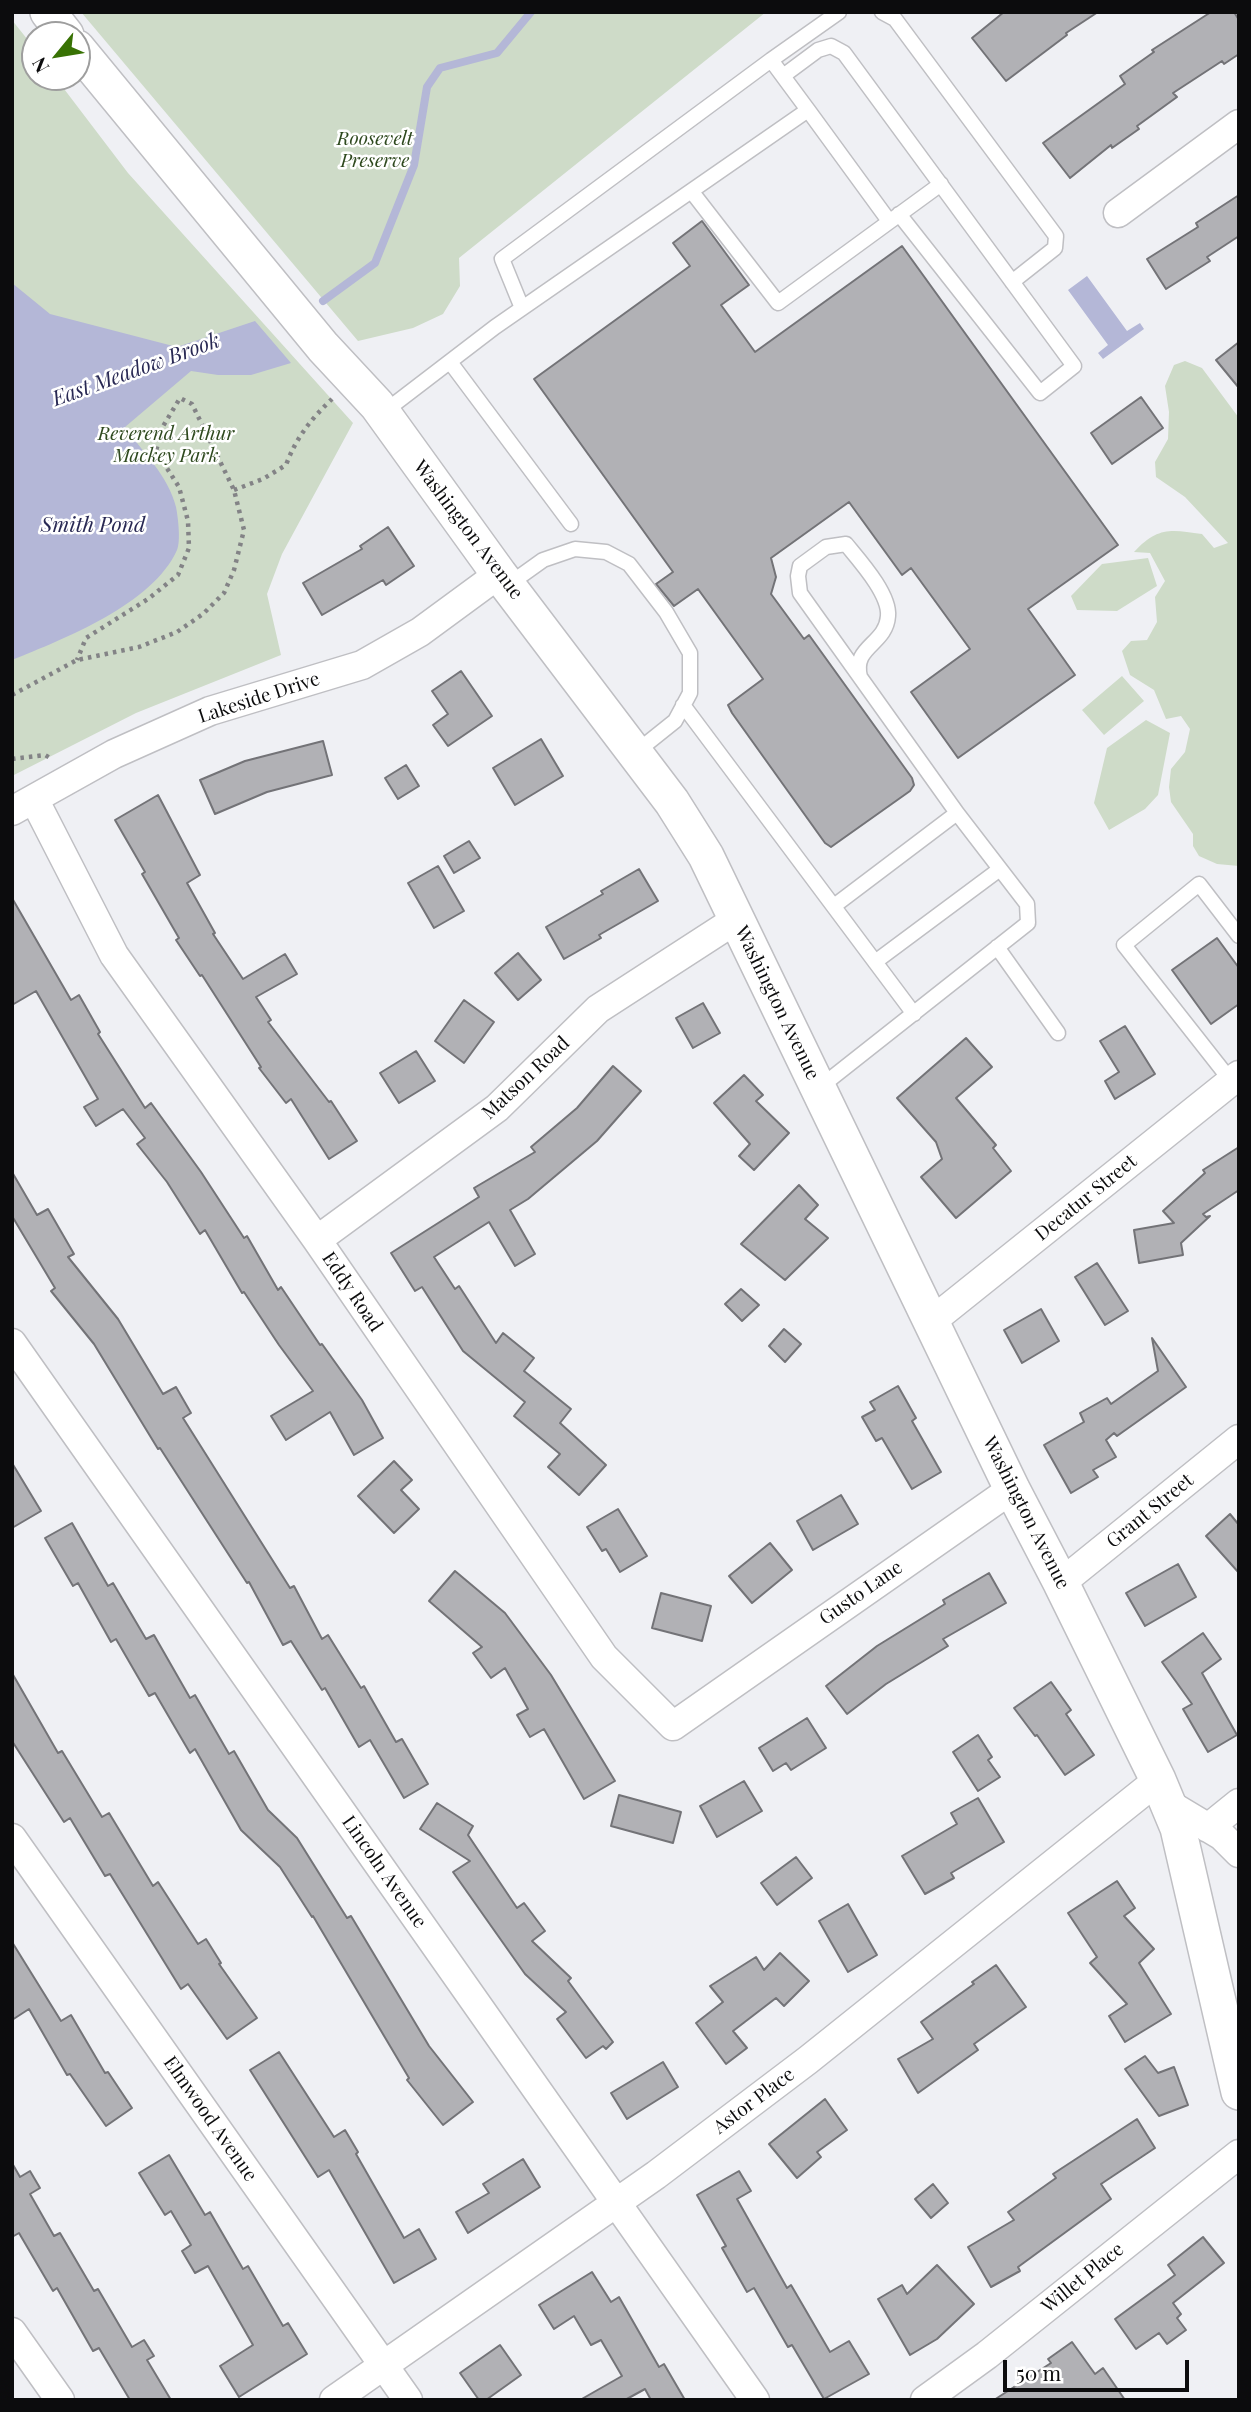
<!DOCTYPE html>
<html>
<head>
<meta charset="utf-8">
<style>
	body { margin:0 }
	#map { position:relative; width:1251px; height:2412px; overflow:hidden; background:#eff0f4; font-family:"Playfair Display",serif }
	canvas { display:block }
	.frame { position:absolute; inset:0; border:14px solid #0c0c0d; pointer-events:none }
	.north { position:absolute; left:21px; top:21px; width:70px; height:70px; box-sizing:border-box; background:#fff; border:2px solid #9e9e9e; border-radius:50%; rotate:240deg; font-size:19px; font-weight:700; line-height:28px; text-align:center; color:#0c0c0d }
	.north::after { content:''; display:block; margin:auto; width:24px; height:32px; background:#387204; clip-path:polygon(50% 0,100% 100%,50% 72%,0 100%) }
	.scale { position:absolute; left:1003px; top:2360px; width:186px; height:32px; box-sizing:border-box; border:4px solid #0c0c0d; border-top:0; padding-left:9px; font-size:21px; line-height:24px; white-space:nowrap; color:#0c0c0d; -webkit-text-stroke:5px #fff; paint-order:stroke }
</style>
</head>
<body>
<div id="map">
<canvas width="1251" height="2412"></canvas>
<div class="frame"></div>
<div class="north">N</div>
<div class="scale">50 m</div>
</div>
<script>
const ctx = document.querySelector('canvas').getContext('2d');
ctx.lineJoin = 'round';
function paint(path, color) { ctx.fillStyle = color; ctx.fill(path, 'evenodd'); }
function stroke(path, color, width, dash) { ctx.strokeStyle = color; ctx.lineWidth = width; ctx.lineCap = dash ? 'butt' : 'round'; ctx.setLineDash(dash || []); ctx.stroke(path); }
function drawText(font, color, halo, rows, align = 'center') {
  ctx.font = font + ' "Playfair Display",serif'; ctx.lineWidth = 5; ctx.setLineDash([]); ctx.textBaseline = 'middle'; ctx.strokeStyle = halo; ctx.fillStyle = color; for (const [text, x, y, turn = 0] of rows) {
    ctx.save(); ctx.translate(x, y); ctx.rotate((+turn || 0) * Math.PI / 180); ctx.textAlign = isNaN(turn) ? turn : align; if (halo) ctx.strokeText(text, 0, 0); ctx.fillText(text, 0, 0); ctx.restore();
  }
}
const green = new Path2D(`
	M81,12H766L459,258L460,286L443,314L413,328L358,341Z
	M12,20L35,49V77H55L128,173L353,423L282,554L267,594L281,655L136,713L12,776Z
	M1185,361L1202,368L1239,418V866L1217,864L1199,856L1193,846V834L1171,802L1169,787L1171,769L1185,752L1190,729L1181,716L1166,719L1154,690L1130,675L1122,651L1131,641L1147,640L1157,622L1155,597L1165,581L1150,553L1134,552C1157,527 1170,529 1202,534L1214,548L1228,543L1185,497L1156,477L1155,462L1168,439L1169,412L1165,386L1174,365Z
	M1148,558L1157,586L1117,611L1077,610L1071,596L1102,564Z
	M1122,676L1144,701L1104,735L1082,710Z
	M1146,720L1170,733L1158,795L1145,809L1109,830L1094,803L1107,748Z`);
const water = new Path2D(`
	M1087,276L1127,331L1140,323L1144,329L1103,359L1098,353L1108,345L1068,290Z
	M12,283L50,314L177,347L255,321L291,363L251,375H218L191,371L125,427C143,453 168,475 176,507C178,517 181,541 177,550C153,604 64,639 12,660Z`);
const stream = new Path2D(`
	M323,301L375,263L414,165L427,87L440,68L497,53L531,12`);
const building = new Path2D(`
	M1004,12H1098L1066,33L1067,35L1006,81L972,38Z
	M1211,12H1234L1239,20V54L1224,64L1222,61L1173,93L1177,97L1137,126L1139,129L1112,148L1111,145L1070,178L1043,143L1125,84L1120,76L1154,52L1152,50Z
	M1239,195V236L1207,257L1210,261L1166,289L1147,259L1198,227L1196,223Z
	M702,221L749,285L721,305L755,352L902,246L1118,545L1028,609L1075,675L958,758L911,692L970,649L911,568L902,575L849,502L771,558L776,577L771,594L804,639L809,635L912,778L914,785L910,791L831,847L825,843L732,713L728,705L763,679L698,589L674,606L656,584L673,572L534,379L690,266L673,243Z
	M1239,342V388L1216,360Z
	M1141,397L1163,428L1112,464L1091,433Z
	M388,527L414,566L386,585L383,580L322,615L303,583L362,549L360,546Z
	M461,671L492,716L448,746L433,725L448,714L432,691Z
	M541,739L563,776L515,805L493,768Z
	M323,741L332,775L267,792L215,814L200,780L245,761Z
	M406,765L419,786L398,799L385,778Z
	M158,795L200,875L187,883L215,933L213,934L243,979L285,954L297,974L256,997L271,1020L268,1022L329,1102L331,1101L357,1141L329,1159L291,1099L286,1103L259,1068L261,1067L202,975L200,976L176,940L179,938L142,874L145,872L115,820Z
	M469,841L480,858L454,873L444,856Z
	M438,866L464,911L434,928L408,883Z
	M639,869L658,901L599,935L601,938L564,959L546,927L603,894L601,891Z
	M12,898L71,1000L79,995L100,1032L98,1034L145,1108L151,1103L201,1172L244,1238L247,1236L278,1290L281,1287L320,1345L322,1344L362,1400L383,1438L354,1455L330,1412L286,1440L271,1416L313,1391L279,1345L244,1292L242,1293L205,1230L200,1234L167,1182L137,1144L145,1138L123,1109L96,1126L84,1107L98,1099L36,991L12,1005Z
	M1217,938L1239,968V1004L1211,1024L1172,970Z
	M518,953L541,980L518,1000L495,973Z
	M464,1000L494,1022L464,1063L435,1041Z
	M703,1003L720,1033L693,1048L676,1018Z
	M1125,1026L1155,1074L1115,1099L1105,1081L1119,1072L1100,1041Z
	M966,1038L992,1067L956,1098L996,1145L993,1148L1011,1171L956,1218L921,1177L942,1159L936,1142L897,1098Z
	M416,1051L435,1081L399,1103L380,1073Z
	M613,1066L641,1091L597,1141L528,1199L510,1210L535,1254L515,1266L489,1222L434,1257L455,1289L459,1286L496,1343L503,1333L534,1358L524,1371L571,1409L560,1423L606,1465L579,1495L548,1467L560,1454L514,1416L525,1402L463,1351L422,1287L415,1291L391,1253L479,1197L474,1188L535,1152L531,1147L577,1108Z
	M744,1075L763,1095L756,1101L789,1133L754,1170L739,1156L750,1144L714,1103Z
	M1239,1147V1190L1203,1214L1206,1217L1210,1216L1181,1243L1183,1255L1139,1263L1134,1230L1174,1223L1163,1211L1205,1173L1203,1170Z
	M12,1172L37,1215L48,1209L74,1254L68,1257L118,1319L163,1394L176,1387L191,1413L183,1418L290,1588L294,1586L322,1639L328,1635L361,1688L364,1686L396,1742L402,1739L428,1784L404,1798L370,1740L359,1747L325,1688L322,1690L291,1641L283,1645L249,1582L247,1583L160,1448L158,1449L94,1344L51,1291L55,1288L12,1216Z
	M799,1185L818,1205L805,1219L828,1238L785,1280L741,1244Z
	M1097,1263L1128,1311L1105,1325L1075,1277Z
	M741,1289L759,1305L742,1321L725,1304Z
	M1041,1309L1059,1341L1022,1363L1004,1330Z
	M784,1329L801,1344L785,1362L769,1346Z
	M1152,1338L1186,1387L1117,1436L1114,1433L1106,1440L1116,1457L1093,1470L1098,1477L1071,1493L1044,1445L1084,1422L1080,1413L1107,1398L1111,1404L1158,1371Z
	M898,1386L916,1418L912,1421L941,1472L912,1489L882,1438L876,1441L862,1417L875,1410L870,1402Z
	M394,1461L412,1480L401,1490L419,1509L394,1533L358,1496Z
	M12,1463L41,1511L12,1528Z
	M841,1495L858,1524L813,1550L797,1521Z
	M618,1509L647,1556L620,1572L606,1549L602,1551L587,1527Z
	M1230,1514L1239,1525V1573L1206,1536Z
	M72,1523L108,1586L113,1583L146,1639L154,1635L190,1698L195,1695L229,1754L234,1751L268,1810L297,1838L347,1918L351,1916L429,2046L473,2102L443,2125L407,2080L409,2078L313,1916L312,1917L280,1867L241,1830L195,1749L190,1753L155,1693L149,1696L116,1639L111,1642L78,1583L73,1586L45,1538Z
	M770,1543L792,1570L752,1603L729,1576Z
	M1178,1564L1196,1597L1145,1626L1126,1593Z
	M455,1571L505,1613L551,1675L615,1781L584,1799L544,1729L530,1737L517,1715L528,1709L505,1668L491,1678L473,1653L482,1647L429,1601Z
	M989,1573L1006,1603L943,1639L948,1646L886,1684L847,1714L826,1686L877,1646L945,1604L943,1600Z
	M661,1593L711,1606L702,1641L652,1628Z
	M1203,1633L1221,1659L1202,1673L1237,1735L1208,1752L1183,1709L1192,1704L1162,1662Z
	M12,1673L58,1753L62,1751L102,1817L109,1813L153,1886L158,1882L198,1944L206,1939L221,1963L219,1964L257,2018L227,2039L188,1984L181,1989L110,1874L105,1876L70,1818L64,1822L12,1741Z
	M1051,1682L1071,1710L1066,1714L1094,1755L1065,1775L1037,1735L1035,1736L1014,1708Z
	M807,1718L826,1748L791,1770L786,1763L773,1771L759,1748Z
	M978,1735L992,1757L988,1760L1000,1777L978,1791L953,1752Z
	M744,1781L762,1811L717,1837L700,1806Z
	M619,1795L681,1812L673,1843L611,1826Z
	M978,1798L1004,1842L951,1873L954,1878L925,1894L902,1856L957,1824L951,1813Z
	M437,1803L473,1826L468,1835L517,1908L524,1903L545,1931L532,1941L571,1978L568,1981L613,2042L606,2049L603,2046L586,2058L557,2019L566,2012L525,1974L453,1872L470,1861L420,1829Z
	M796,1857L812,1878L777,1905L761,1883Z
	M1117,1881L1135,1908L1124,1916L1154,1949L1139,1963L1171,2014L1125,2042L1109,2016L1127,2004L1090,1963L1097,1957L1068,1913Z
	M848,1904L877,1955L848,1972L819,1921Z
	M12,1942L61,2021L71,2015L105,2073L108,2072L132,2108L106,2126L70,2074L67,2075L29,2009L12,2020Z
	M780,1953L809,1981L784,2006L776,1998L733,2031L747,2048L726,2064L696,2023L723,2002L710,1986L756,1957L764,1970Z
	M996,1965L1026,2007L974,2044L978,2050L918,2093L898,2059L933,2039L921,2022L974,1984L972,1982Z
	M279,2052L334,2137L345,2130L358,2152L356,2154L404,2238L419,2229L436,2259L394,2283L329,2170L318,2177L250,2070Z
	M1145,2056L1158,2073L1174,2067L1188,2105L1159,2116L1125,2069Z
	M663,2062L678,2087L627,2119L611,2093Z
	M825,2099L847,2130L817,2152L821,2157L797,2178L769,2144Z
	M1137,2119L1155,2148L1101,2184L1111,2199L1018,2267L1020,2271L991,2287L968,2247L1014,2220L1008,2212L1056,2178L1053,2174Z
	M169,2155L205,2215L210,2212L243,2269L248,2266L283,2326L288,2323L307,2354L239,2397L220,2366L253,2345L208,2266L195,2273L182,2251L191,2245L171,2211L165,2215L139,2173Z
	M523,2159L540,2187L468,2233L456,2212L489,2193L483,2184Z
	M12,2163L20,2177L30,2171L40,2188L30,2194L54,2236L60,2233L94,2291L98,2289L132,2347L144,2340L154,2356L147,2360L171,2400H130L99,2348L93,2351L57,2288L53,2291L19,2233L12,2237Z
	M739,2171L751,2191L737,2199L787,2288L791,2285L830,2352L849,2341L869,2374L824,2399L792,2345L788,2347L754,2288L747,2292L722,2248L726,2246L697,2195Z
	M933,2184L948,2203L931,2218L915,2199Z
	M1203,2237L1224,2263L1173,2303L1181,2314L1177,2318L1186,2330L1167,2344L1159,2333L1136,2349L1115,2319L1175,2275L1168,2265Z
	M937,2265L974,2304L937,2339L910,2355L878,2299L902,2285L907,2294Z
	M592,2272L611,2302L619,2297L659,2367L664,2364L685,2400H651L645,2389L625,2400H580L622,2376L601,2340L591,2345L574,2316L554,2329L539,2305Z
	M1072,2342L1095,2374L1103,2368L1125,2400H994L1051,2363L1048,2359Z
	M500,2345L521,2375L486,2400H479L460,2373Z`);
const path = new Path2D(`
	M234,490L263,479L286,465C296,438 311,419 332,399
	M12,695L77,660L139,647L177,632L203,614L224,593L234,570L244,530L234,490L192,404L180,398L162,428L156,451L179,487L188,521L189,548L178,575L148,599L86,638L77,660
	M12,759L45,755L52,759`);
const service = new Path2D(`
	M882,12L895,19L1056,236L1055,248L1012,282
	M783,76L818,50L831,46L844,53L1074,366L1040,393L899,214
	M808,110L889,221
	M692,192L778,303L941,184
	M522,308L502,259L771,60L839,12
	M450,362L571,524
	M384,412L495,327L808,110L771,60
	M508,585L543,560L575,549L606,552L629,564L666,612L690,653V693L675,721L635,753
	M860,677C852,646 886,645 888,616C890,594 859,560 846,544L826,547L800,566L798,576L800,593L957,813
	M683,705L914,1014
	M997,947L1058,1033
	M875,962L1000,869
	M1231,1081L1124,945L1199,884L1239,936
	M819,1088L1028,923L1027,904L957,813L834,906`);
const minor = new Path2D(`
	M1118,213L1239,124
	M34,799L114,955L317,1240L604,1657L673,1726L1012,1489
	M12,811L114,754L210,711L362,665L420,632L499,574
	M317,1240L497,1108L598,1009L737,919
	M932,1321L1239,1075
	M12,1343L755,2400
	M1061,1583L1239,1439
	M1167,1803L1222,1836L1239,1853
	M1208,1828L1239,1803
	M12,1838L408,2400
	M12,2332L60,2400
	M334,2400L656,2175L808,2060L1158,1780
	M925,2400L987,2355L1239,2154`);
const tertiary = new Path2D(`
	M48,12L66,35
	M77,48L323,347L377,405L499,574L672,802L706,856L1012,1489L1061,1583L1158,1780L1178,1828L1239,2092`);
const parkNames = [
	["Roosevelt",375,139],
	["Preserve",375,161],
	["Reverend Arthur",166,434],
	["Mackey Park",166,456]
];
const streetNames = [
	["Washington Avenue",468,530,53],
	["Lakeside Drive",259,698,-18],
	["Washington Avenue",777,1003,64],
	["Matson Road",526,1078,-43],
	["Decatur Street",1086,1198,-39],
	["Eddy Road",352,1292,56],
	["Grant Street",1150,1511,-39],
	["Washington Avenue",1026,1513,63],
	["Gusto Lane",861,1593,-35],
	["Lincoln Avenue",384,1872,55],
	["Astor Place",754,2101,-37],
	["Elmwood Avenue",210,2119,55],
	["Willet Place",1083,2278,-39]
];
const waterNames = [
	["East Meadow Brook",136,370,-20],
	["Smith Pond",93,525]
];
paint(green, '#cedbc8');
paint(water, '#b4b7d7');
stroke(stream, '#b4b7d7', 8);
paint(building, '#b1b1b5');
stroke(building, '#737377', 2);
stroke(service, '#bfbfc3', 17);
stroke(minor, '#bfbfc3', 31);
stroke(tertiary, '#bfbfc3', 38);
stroke(path, '#838386', 4.5, [3.5, 5]);
stroke(service, '#fff', 14);
stroke(minor, '#fff', 28);
stroke(tertiary, '#fff', 35);
drawText('italic 19px', '#2e491e', '#fff', parkNames);
drawText('19px', '#0c0c0d', '#fff', streetNames);
drawText('italic 21px', '#282853', '#fff', waterNames);
</script>
</body>
</html>
